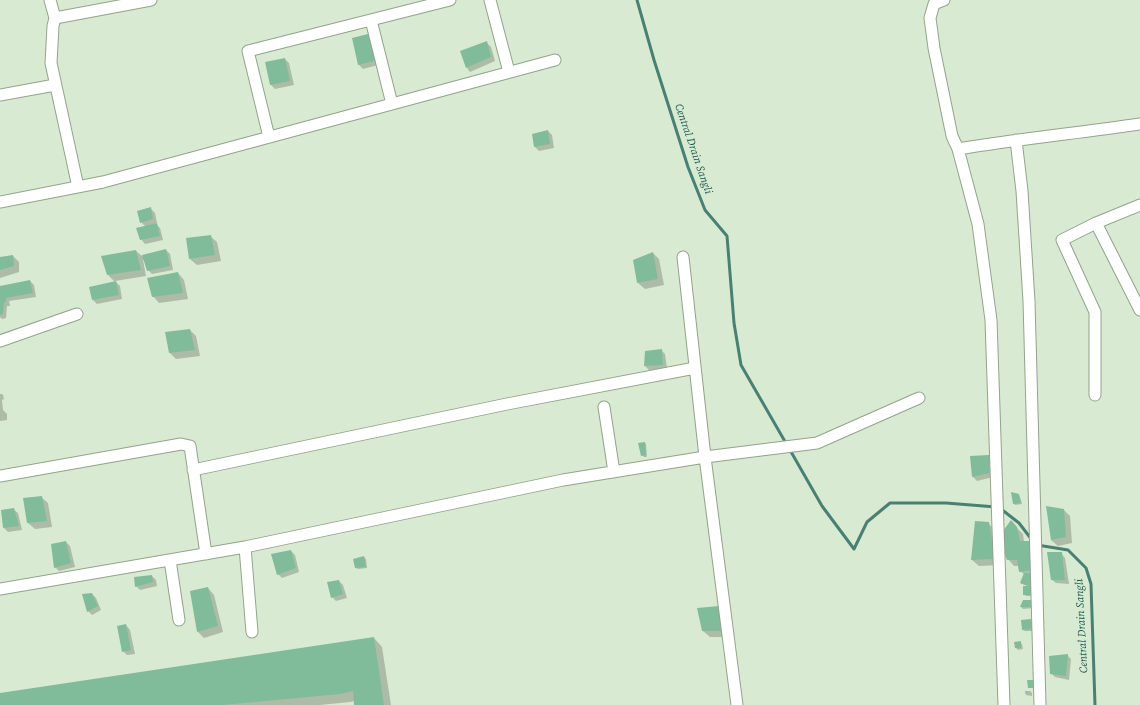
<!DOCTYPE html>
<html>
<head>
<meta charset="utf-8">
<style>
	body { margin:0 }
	canvas { display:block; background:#d8ead1 }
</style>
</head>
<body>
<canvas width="1140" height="705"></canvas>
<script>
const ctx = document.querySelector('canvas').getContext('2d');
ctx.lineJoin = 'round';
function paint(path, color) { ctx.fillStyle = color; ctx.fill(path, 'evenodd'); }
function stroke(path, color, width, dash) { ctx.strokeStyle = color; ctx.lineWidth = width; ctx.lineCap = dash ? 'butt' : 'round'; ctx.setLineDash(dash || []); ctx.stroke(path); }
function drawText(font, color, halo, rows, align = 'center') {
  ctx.font = font + ' "Source Serif 4",serif'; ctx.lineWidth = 3.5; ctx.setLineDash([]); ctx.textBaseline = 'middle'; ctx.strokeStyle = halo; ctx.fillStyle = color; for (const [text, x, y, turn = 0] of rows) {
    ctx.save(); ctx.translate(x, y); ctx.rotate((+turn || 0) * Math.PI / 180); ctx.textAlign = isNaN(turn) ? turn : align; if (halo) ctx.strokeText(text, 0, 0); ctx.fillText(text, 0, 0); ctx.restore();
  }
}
const shadow = new Path2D(`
	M368,35L372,39L378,65L363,69L359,65Z
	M487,43L491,47L495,61L470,72L467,68Z
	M285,59L289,63L294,85L275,89L271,85L266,63Z
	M548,131L552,135L554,148L539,151L535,147Z
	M151,209L155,213L157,223H155L160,228L163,240L145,244L141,239L146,227L141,222Z
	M210,236L217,242L221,261L197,265L190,259Z
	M166,250L170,254L173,270L152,274L148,270L144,260H143L146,276L115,281L120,286L122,299L97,304L93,300L115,282L108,275L136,251L142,256Z
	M653,253L659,259L664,285L645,289L638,283Z
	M13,256L19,262V272L0,278V258Z
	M178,273L184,280L188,299L159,303L153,296Z
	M30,281L34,285L36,297L9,301L10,306H7L6,318L2,319L0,317V287Z
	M190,330L196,336L200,356L176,359L170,353L166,333Z
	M661,350L665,354L667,368L649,370L645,366Z
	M0,394H2L3,395L4,399L2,400L3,410L7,414V420L0,421Z
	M645,443L646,444L647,457H644L642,455Z
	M989,456L993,460V477L977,481L973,477L971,457Z
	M1018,495L1020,497L1022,504L1015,505L1014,503Z
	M41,497L48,503L52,527L35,529L28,523L24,499Z
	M13,509L18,513L22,530L8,532L4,528Z
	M1064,510L1070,516L1072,543L1058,546L1051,540Z
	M1011,522L1023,534L1024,542H1029L1035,548V596H1026L1024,594L1029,587L1021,583L1025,575L1020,571L1019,566H1014L1008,559ZM1029,547H1031L1033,575Z
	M988,523L995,530L1001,565L979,566L972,560Z
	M66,542L70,546L75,567L59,571L55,567Z
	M291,551L295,555L299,572L282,578L278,574Z
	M1061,553L1065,558L1069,584L1056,583L1051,579Z
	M364,557L366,559L367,568L358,569L356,568Z
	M152,576L156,580L157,586L140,590L136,586Z
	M339,581L343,585L347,598L336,601L332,597Z
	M208,588L214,595L223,632L204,638L198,632Z
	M92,594L96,598L101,610L92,615L88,611Z
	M1023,601L1034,608L1023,609L1021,607Z
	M718,607L727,637H710L703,631Z
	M1030,620L1032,622L1033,631H1025L1023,630Z
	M126,625L130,630L135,654L127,655L123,651Z
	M374,638L382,647L391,705H355V701L350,702L320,705H0V694Z
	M1020,642L1022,644L1023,649L1018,650L1016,648Z
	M1067,655L1071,659L1069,680L1055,677L1051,673Z
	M1025,691H1030L1032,693V696L1026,695L1025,693Z`);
const stream = new Path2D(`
	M637,0L654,60L688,167L705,210L727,236L734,323L741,365L787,445
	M790,450L822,506L854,549L867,522L890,503H946L996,507
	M1001,509L1019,523L1032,540
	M1037,545L1068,550L1086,568L1091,584L1095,705`);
const building = new Path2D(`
	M368,34L375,61L358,65L352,38Z
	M487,41L491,57L466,68L460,51Z
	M285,58L290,81L270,85L265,62Z
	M548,130L550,144L534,147L532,134Z
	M151,207L153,219L140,223L137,211Z
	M157,223L160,236L140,240L136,228Z
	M211,235L215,255L189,259L186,238Z
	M166,249L170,266L147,271L142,255Z
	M136,250L141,270L107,275L101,256Z
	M653,252L658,279L637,283L633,260Z
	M13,255L14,266L0,270V257Z
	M178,272L183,293L152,297L147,278Z
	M30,280L33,293L6,298V302H4L3,314L0,315V286Z
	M116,281L119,295L92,300L89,287Z
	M190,329L195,350L169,353L165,332Z
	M662,349L663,365L644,366L645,351Z
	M645,442L646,455L641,456L638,443Z
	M989,455V473L972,477L970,456Z
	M1011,492L1019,494L1021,503L1013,504Z
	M42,496L47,521L27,523L23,498Z
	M1046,506L1064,509L1066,537L1051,540Z
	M14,508L19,526L3,528L1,510Z
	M1011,520L1017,527L1020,541H1029L1033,570L1019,572L1017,560H1007L1005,555L1003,531Z
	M975,521L989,522L995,559L971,560Z
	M66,541L71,563L54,568L51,544Z
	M291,550L296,568L277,575L271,554Z
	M1047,552H1062L1065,580H1051Z
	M364,556L366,567L355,568L353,559Z
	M1024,573H1033L1031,586L1025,585L1020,583Z
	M152,575L153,582L135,587L134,577Z
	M339,580L343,594L331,598L327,582Z
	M1023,586H1033L1034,595H1023Z
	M208,587L218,626L197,632L190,591Z
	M92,593L98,606L87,612L82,594Z
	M1023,600H1032L1033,607H1020Z
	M719,606L721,631H702L697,608Z
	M1031,619L1032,629L1022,630L1021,620Z
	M126,624L131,650L122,652L117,626Z
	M374,637L384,705H354L353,691L341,694L223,705H0V693Z
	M1021,641V648H1015L1014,642Z
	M1068,654L1066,676L1050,674L1049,656Z
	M1027,680H1037V688H1028Z`);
const minor = new Path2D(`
	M50,0L55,18L53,26L51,63L78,187
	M490,0L509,72
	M944,0L934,4L930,18L934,48L952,136L958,149
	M55,18L151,0
	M371,20L392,104
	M0,95L55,85
	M269,137L248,51L450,0
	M1016,140L1022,191L1029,301L1040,705
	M0,202L103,182L555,60
	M1140,205L1096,223L1140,310
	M683,257L705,457L737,705
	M0,341L77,314
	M1095,395V312L1062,240L1096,223
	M604,407L614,472
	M193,470L507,404L695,368
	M0,476L181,444L190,446L206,554
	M245,547L252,632
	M170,560L179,620
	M0,589L245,547L563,480L705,457L817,443L919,398
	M1004,705L991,320L978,224L958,149C1018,139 1079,133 1140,124`);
const waterNames = [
	["Central Drain Sangli",693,149,71],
	["Central Drain Sangli",1082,626,-93]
];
paint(shadow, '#0003');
stroke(stream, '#498074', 3);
paint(building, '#81bc9a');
stroke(minor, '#93a38c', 13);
stroke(minor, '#fff', 11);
drawText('italic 11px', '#1c5b52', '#d8ead1', waterNames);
</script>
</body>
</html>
